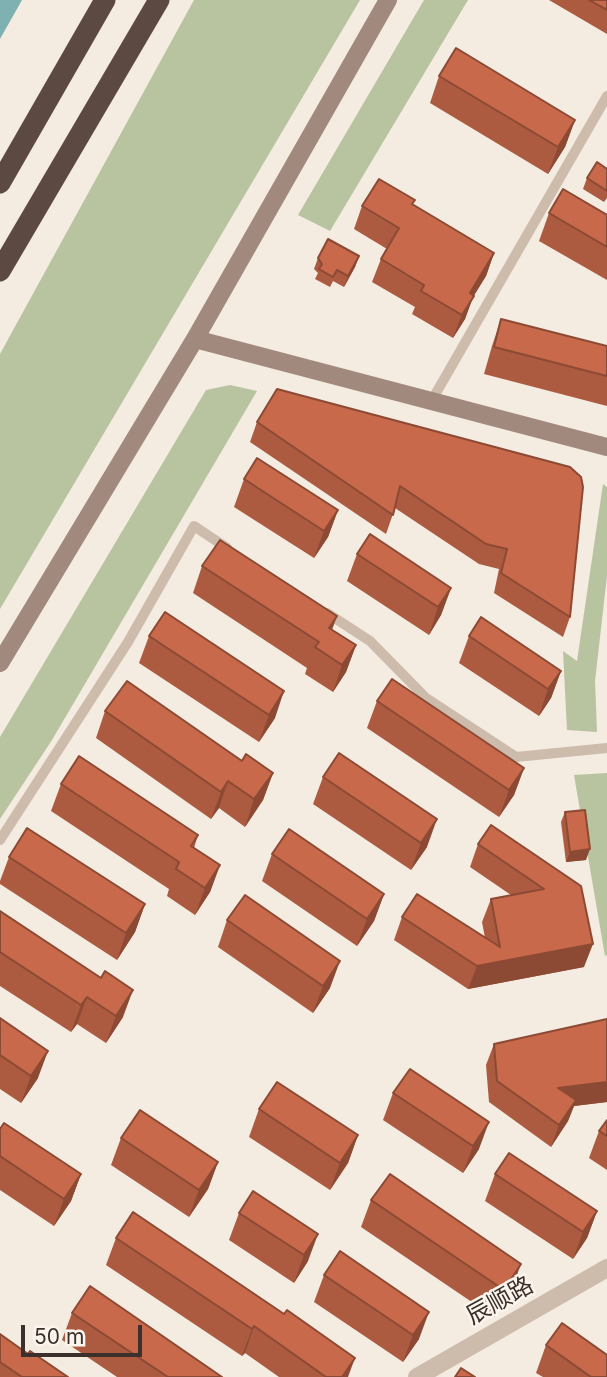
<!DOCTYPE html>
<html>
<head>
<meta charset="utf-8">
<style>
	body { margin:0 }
	#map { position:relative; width:607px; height:1377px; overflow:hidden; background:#f4ebe1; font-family:Inter,sans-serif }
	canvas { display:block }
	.scale { position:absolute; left:21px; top:1325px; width:121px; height:32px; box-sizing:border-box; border:4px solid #3b302b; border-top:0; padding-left:9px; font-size:21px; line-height:24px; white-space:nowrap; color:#3b302b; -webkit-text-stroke:5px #fbf5ee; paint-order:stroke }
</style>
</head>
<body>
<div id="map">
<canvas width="607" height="1377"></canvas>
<div class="scale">50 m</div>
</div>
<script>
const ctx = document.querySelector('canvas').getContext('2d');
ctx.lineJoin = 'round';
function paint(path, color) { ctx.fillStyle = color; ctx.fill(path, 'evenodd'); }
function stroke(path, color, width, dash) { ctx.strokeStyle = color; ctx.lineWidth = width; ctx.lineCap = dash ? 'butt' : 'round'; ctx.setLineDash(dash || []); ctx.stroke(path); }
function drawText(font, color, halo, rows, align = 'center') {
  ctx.font = font + ' Inter,"Noto Sans SC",sans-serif'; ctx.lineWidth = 5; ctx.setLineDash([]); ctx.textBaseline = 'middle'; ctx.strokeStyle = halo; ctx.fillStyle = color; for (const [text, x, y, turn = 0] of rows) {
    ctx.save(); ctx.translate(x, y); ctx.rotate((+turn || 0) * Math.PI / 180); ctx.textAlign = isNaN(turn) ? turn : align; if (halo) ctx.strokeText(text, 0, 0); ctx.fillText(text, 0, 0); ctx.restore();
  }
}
const green = new Path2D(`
	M194,0H360L0,609V354Z
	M424,0H468L330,231L298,215Z
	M230,385L257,391L52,740L0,819V737L206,390Z
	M603,484L607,487V576L595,681L597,732L567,730L563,651L577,661Z
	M607,773V955L605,956L574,775Z`);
const water = new Path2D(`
	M0,0H22L0,39Z`);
const lane = new Path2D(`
	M432,400L607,96
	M327,613L370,641L426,698L516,757L607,748
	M0,840L128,642L194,526L227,548`);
const street = new Path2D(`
	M417,1377L607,1268`);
const secondary = new Path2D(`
	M195,339L607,447
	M0,663L195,339L388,0`);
const highway = new Path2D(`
	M0,183L105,0
	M0,271L159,0`);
const wall = new Path2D(`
	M549,0H607V34Z
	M439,76L575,120L565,147L548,174L430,103Z
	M607,169V198L604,202L583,189L587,178Z
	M413,205L494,253L486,276L473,297L465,319L453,338L412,314L415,307L372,282L381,259L387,249L354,229L362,206Z
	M549,213L607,215V280L539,241Z
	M359,256L355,267L344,287L333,281L330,287L315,279L318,273L314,269L318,258Z
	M501,319L607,346V406L484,374L492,346Z
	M257,422L570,467V617L563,637L494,593L499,569L479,564L395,508L386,534L250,442Z
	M244,479L338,510L328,537L314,558L234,507Z
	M357,554L451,588L441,615L429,635L347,581Z
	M202,566L332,630L356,645L346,672L333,692L305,674L307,668L193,593Z
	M149,636L275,718L259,742L139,663Z
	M469,636L561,671L551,698L539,716L459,663Z
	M377,701L524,768L514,795L499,817L367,728Z
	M105,711L273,773L263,800L245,827L219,808L211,819L96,738Z
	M323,777L427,847L411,870L313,804Z
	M61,784L198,835L194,848L220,865L210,892L195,915L167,896L169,889L51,811Z
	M565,812L586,860L566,862L561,822Z
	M478,844L581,886L584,967L468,989L394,940L402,917L485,938L482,922L491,899L511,895L470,867Z
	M272,854L384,894L374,921L357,946L262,881Z
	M9,857L145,904L135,932L117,960L0,884V881Z
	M0,911L123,1017L106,1043L77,1024L71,1032L0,986Z
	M227,920L330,988L313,1013L218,947Z
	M0,1018L38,1078L21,1103L0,1089Z
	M607,1019V1102L574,1106L568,1121L551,1147L489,1102L486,1065L494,1044Z
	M393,1093L479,1149L463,1173L383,1120Z
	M259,1109L358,1135L348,1163L330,1190L249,1137Z
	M607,1120V1170L589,1158L599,1131Z
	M0,1129L81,1174L71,1201L54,1226L0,1190Z
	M121,1138L218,1162L208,1189L189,1217L111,1165Z
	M495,1174L597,1211L587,1238L573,1259L485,1201Z
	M253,1191L308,1261L294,1283L229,1240L239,1213Z
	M371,1200L511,1291L494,1317L361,1227Z
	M116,1238L348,1377H279L245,1353L242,1356L106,1265Z
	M324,1275L419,1339L403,1362L314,1302Z
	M72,1313L222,1377H117L62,1340Z
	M0,1334L28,1354L68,1377H0Z
	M546,1345L607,1377H543L536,1373Z`);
const shadedWall = new Path2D(`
	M575,120L565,147L548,174L558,147Z
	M494,253L486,276L473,297L465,319L453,338L470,293Z
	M359,256L355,267L344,287L348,276Z
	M338,510L328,537L314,558L324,531Z
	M451,588L441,615L429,635L438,607Z
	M337,616L327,644L329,628Z
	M356,645L346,672L333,692L342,665Z
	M561,671L551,698L539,716L548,689Z
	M284,691L275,718L259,742L269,715Z
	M524,768L514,795L499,817L509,790Z
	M273,773L263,800L245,827L254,799Z
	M228,781L219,808L211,819L221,792Z
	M437,819L427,847L411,870L421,843Z
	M590,849L586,860L566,862L570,852Z
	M220,865L210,892L195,915L205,888Z
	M384,894L374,921L357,946L367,919Z
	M145,904L135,932L117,960L126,933Z
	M593,944L584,967L468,989L477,966Z
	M340,961L330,988L313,1013L323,986Z
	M133,990L123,1017L106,1043L116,1016Z
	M87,997L77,1024L71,1032L81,1005Z
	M48,1051L38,1078L21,1103L31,1076Z
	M607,1082V1102L574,1106L568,1121L551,1147L559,1125L558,1088Z
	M489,1122L479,1149L463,1173L473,1146Z
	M358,1135L348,1163L330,1190L340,1163Z
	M218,1162L208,1189L189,1217L199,1190Z
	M81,1174L71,1201L54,1226L64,1199Z
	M597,1211L587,1238L573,1259L583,1232Z
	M318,1234L308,1261L294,1283L304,1255Z
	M521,1264L511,1291L494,1317L504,1290Z
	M429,1312L419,1339L403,1362L413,1335Z
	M254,1326L245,1353L242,1356L252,1329Z
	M355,1358L348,1377H342Z`);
const building = new Path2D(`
	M589,0H607V10Z
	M456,48L575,120L558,147L439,76Z
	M597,162L607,169V191L587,178Z
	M379,179L415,200L412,204L494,253L470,293L474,296L462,315L421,291L424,285L381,259L399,228L362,206Z
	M563,189L607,215V247L549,213Z
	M328,239L359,256L348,276L337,270L333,277L319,269L322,264L318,258Z
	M501,319L607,346V376L494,347Z
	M277,389L570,467L581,477L583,487L570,617L501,573L507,549L486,544L400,486L393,515L257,422Z
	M257,458L338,510L324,531L244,479Z
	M370,534L451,588L438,607L357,554Z
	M220,540L337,616L329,628L356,645L342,665L315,647L319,642L202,566Z
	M165,612L284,691L269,715L149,636Z
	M481,617L561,671L548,689L469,636Z
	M392,679L524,768L509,790L377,701Z
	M127,681L242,761L246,754L273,773L254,799L228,781L221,792L105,711Z
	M339,753L437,819L421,843L323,777Z
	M79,756L198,835L191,846L220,865L205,888L176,869L179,862L61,784Z
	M585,810L590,849L570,852L565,812Z
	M491,825L581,886L593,944L477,966L402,917L417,894L500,947L491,899L544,889L478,844Z
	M27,828L145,904L126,933L9,857Z
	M289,829L384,894L367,919L272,854Z
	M245,895L340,961L323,986L227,920Z
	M0,911L101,978L105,971L133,990L116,1016L87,997L81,1005L0,952Z
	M0,1018L48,1051L31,1076L0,1055Z
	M607,1019V1082L558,1088L576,1100L559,1125L497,1081L494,1044Z
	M410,1069L489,1122L473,1146L393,1093Z
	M277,1082L358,1135L340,1163L259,1109Z
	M140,1110L218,1162L199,1190L121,1138Z
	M607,1120V1136L599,1131Z
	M4,1123L81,1174L64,1199L0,1156V1129Z
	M509,1153L597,1211L583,1232L495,1174Z
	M390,1174L521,1264L504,1290L371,1200Z
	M253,1191L318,1234L304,1255L239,1213Z
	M133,1212L284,1314L287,1310L355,1358L342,1377H326L254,1326L252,1329L116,1238Z
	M340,1251L429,1312L413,1335L324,1275Z
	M90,1286L222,1377H168L72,1313Z
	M562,1323L607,1355V1377H591L546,1345Z
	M0,1334L28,1354L30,1351L68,1377H22L0,1362Z
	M461,1368L475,1377H455Z`);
const streetNames = [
	["辰顺路",500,1301,-29]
];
paint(green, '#b8c4a0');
paint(water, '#7fb0b2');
stroke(lane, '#cdbbac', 10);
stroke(street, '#cdbbac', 18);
stroke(secondary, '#a18a7d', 18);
stroke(highway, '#5c4a42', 21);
paint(wall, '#ac5a40');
paint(shadedWall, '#8c4a34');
paint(building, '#c8694b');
stroke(building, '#8c4a34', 2);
drawText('24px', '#3b302b', '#fbf5ee', streetNames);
</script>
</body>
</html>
